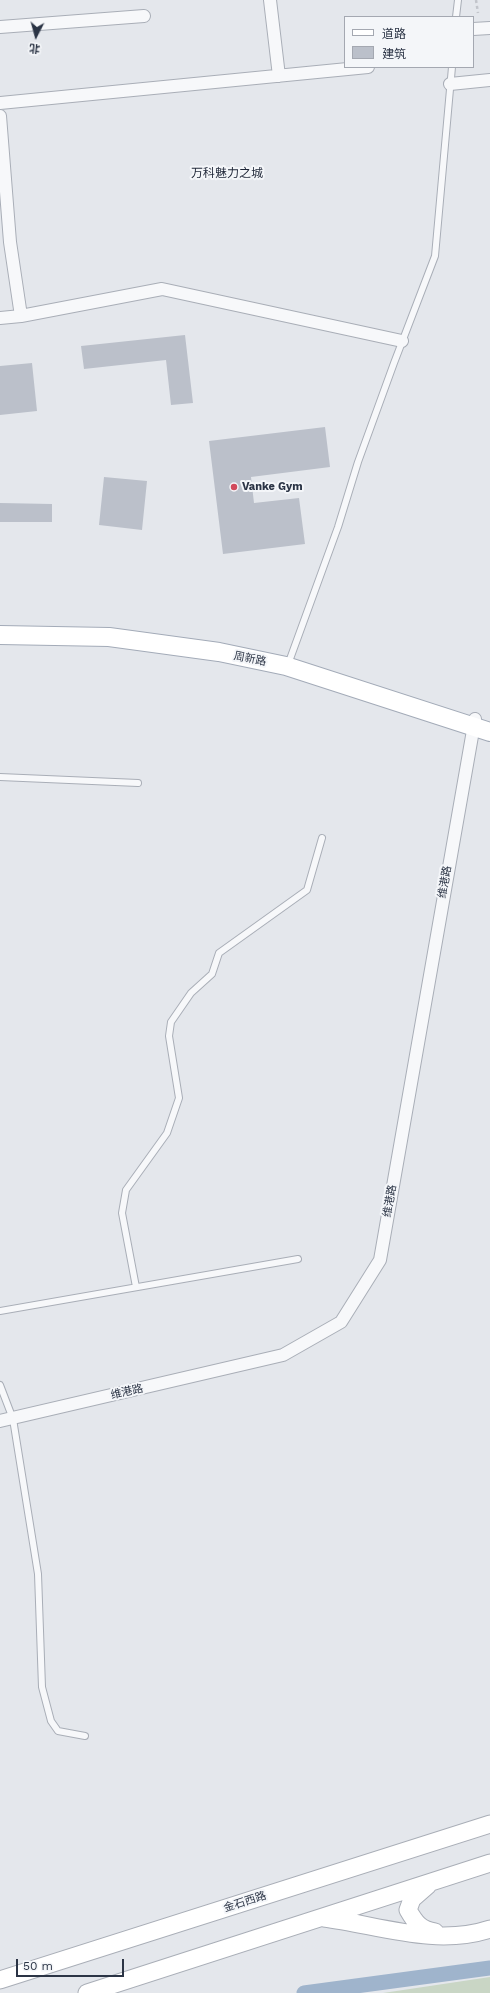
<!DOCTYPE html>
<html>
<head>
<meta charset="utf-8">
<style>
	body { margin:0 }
	#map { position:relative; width:490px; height:1993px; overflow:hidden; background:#e4e7ec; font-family:"Work Sans","Noto Sans SC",sans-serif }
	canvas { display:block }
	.legend { position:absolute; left:344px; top:16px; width:130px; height:52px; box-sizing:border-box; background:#f4f6f9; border:1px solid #a4a8b1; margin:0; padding:5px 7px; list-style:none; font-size:12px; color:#2b3445 }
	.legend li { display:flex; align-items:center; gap:8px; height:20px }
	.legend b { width:20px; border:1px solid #a4a8b1 }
	.north { position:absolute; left:16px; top:16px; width:40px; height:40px; -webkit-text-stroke:3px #f4f6f9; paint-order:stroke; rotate:186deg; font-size:11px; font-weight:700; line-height:16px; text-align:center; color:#2b3445 }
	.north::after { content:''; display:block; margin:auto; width:14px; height:18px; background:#2b3445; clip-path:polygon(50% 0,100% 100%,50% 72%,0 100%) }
	.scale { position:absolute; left:16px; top:1959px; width:108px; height:18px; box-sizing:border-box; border:2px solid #2b3445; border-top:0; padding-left:5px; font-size:12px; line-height:14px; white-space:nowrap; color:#2b3445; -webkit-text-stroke:3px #f4f6f9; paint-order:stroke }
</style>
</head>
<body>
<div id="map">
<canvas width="490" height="1993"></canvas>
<ul class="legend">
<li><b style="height:5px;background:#fff"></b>道路</li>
<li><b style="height:11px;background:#bbc0ca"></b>建筑</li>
</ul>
<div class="north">北</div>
<div class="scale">50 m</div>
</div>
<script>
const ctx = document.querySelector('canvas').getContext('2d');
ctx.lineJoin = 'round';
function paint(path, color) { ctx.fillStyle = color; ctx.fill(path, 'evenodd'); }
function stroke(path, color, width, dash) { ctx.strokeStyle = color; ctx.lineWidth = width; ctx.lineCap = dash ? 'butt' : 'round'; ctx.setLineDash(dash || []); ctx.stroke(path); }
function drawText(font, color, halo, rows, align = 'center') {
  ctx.font = font + ' "Work Sans","Noto Sans SC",sans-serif'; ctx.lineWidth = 4; ctx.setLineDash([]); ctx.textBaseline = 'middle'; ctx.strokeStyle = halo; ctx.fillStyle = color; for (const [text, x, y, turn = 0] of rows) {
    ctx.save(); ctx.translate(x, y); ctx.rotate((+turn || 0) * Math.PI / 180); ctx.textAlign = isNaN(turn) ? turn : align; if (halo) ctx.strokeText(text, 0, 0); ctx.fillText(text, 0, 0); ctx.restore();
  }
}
const green = new Path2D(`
	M490,1977V1993H383Z`);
const canal = new Path2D(`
	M304,1993L490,1968`);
const building = new Path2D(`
	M185,335L193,403L171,405L166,360L84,369L81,346Z
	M32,363L37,411L0,415V366Z
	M325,427L330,467L251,477L254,503L299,498L305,544L223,554L209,441Z
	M104,477L147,481L142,530L99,525Z
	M0,503L52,504V522H0Z`);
const path = new Path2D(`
	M476,0L478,13`);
const service = new Path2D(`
	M456,17L458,0
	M290,659L338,527L358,462L394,363L435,256L452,67
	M0,777L138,783
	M136,1287L122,1213L126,1190L167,1133L179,1098L169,1036L171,1022L191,993L212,974L219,953L307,890L322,838
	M0,1311L298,1259
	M0,1385L13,1419L38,1574L42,1687L51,1721L58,1731L85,1736`);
const minor = new Path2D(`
	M270,0L279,76
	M0,27L144,16
	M473,29L490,28
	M450,84L490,80
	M0,103L368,67
	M0,116L10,242L21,316
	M0,318L21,316L162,289L402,341
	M0,1421L283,1355L341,1322L380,1260L475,719`);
const secondary = new Path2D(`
	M428,1885L412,1899L408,1910C415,1922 420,1930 435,1932
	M324,1918C378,1925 436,1947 490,1929
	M0,1980L490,1824
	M87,1993L490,1863`);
const primary = new Path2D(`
	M0,635L109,637L219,652L286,666L490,732`);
const markers = [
	[234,487,4,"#d1495b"]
];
const poiNames = [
	["Vanke Gym",242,487]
];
const streetNames = [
	["周新路",250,659,11],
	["维港路",445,882,-80],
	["维港路",390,1201,-80],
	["维港路",127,1392,-13],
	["金石西路",245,1902,-18]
];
const neighbourhoodNames = [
	["万科魅力之城",227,173]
];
paint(green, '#c9d6c5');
stroke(canal, '#9fb4cc', 15);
paint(building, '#bbc0ca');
stroke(service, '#a9aeb7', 8);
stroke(minor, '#a9aeb7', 14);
stroke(secondary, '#a9aeb7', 19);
stroke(primary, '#a3abb8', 20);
stroke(path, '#c2c5cb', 2.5, [3, 3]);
stroke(service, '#f7f8fa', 6);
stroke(minor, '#f7f8fa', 12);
stroke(secondary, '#fff', 17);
stroke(primary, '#fff', 18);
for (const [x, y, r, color] of markers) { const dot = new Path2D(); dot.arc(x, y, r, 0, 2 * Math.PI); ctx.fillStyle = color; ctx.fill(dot); stroke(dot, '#f4f6f9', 1.5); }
drawText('bold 11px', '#2b3445', '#f4f6f9', poiNames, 'left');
drawText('11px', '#2b3445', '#f4f6f9', streetNames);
drawText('12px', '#1d2536', '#f4f6f9', neighbourhoodNames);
</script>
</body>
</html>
